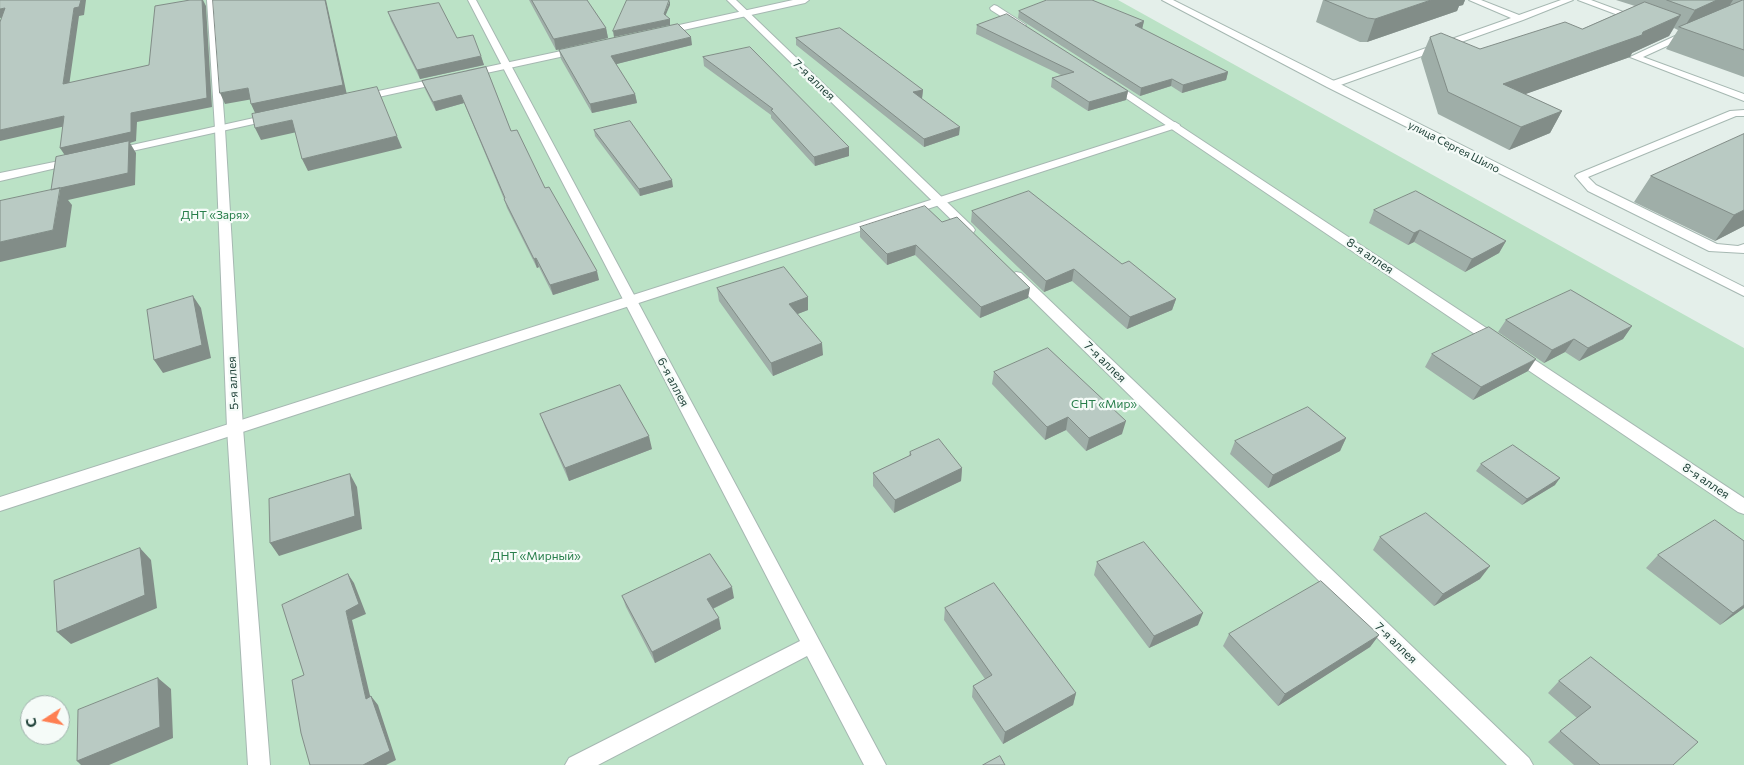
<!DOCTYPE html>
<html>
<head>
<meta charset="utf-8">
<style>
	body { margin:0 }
	#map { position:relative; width:1744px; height:765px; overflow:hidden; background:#e4efea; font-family:Commissioner,sans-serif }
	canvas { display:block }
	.north { position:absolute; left:20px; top:695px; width:50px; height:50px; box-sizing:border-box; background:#f5fbf8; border:1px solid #a0b1ac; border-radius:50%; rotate:259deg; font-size:14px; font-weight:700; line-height:20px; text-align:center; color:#21433a }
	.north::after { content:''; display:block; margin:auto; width:18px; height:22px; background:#fe7f52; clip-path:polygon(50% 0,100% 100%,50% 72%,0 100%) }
</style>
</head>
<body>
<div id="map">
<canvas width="1744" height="765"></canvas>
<div class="north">С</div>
</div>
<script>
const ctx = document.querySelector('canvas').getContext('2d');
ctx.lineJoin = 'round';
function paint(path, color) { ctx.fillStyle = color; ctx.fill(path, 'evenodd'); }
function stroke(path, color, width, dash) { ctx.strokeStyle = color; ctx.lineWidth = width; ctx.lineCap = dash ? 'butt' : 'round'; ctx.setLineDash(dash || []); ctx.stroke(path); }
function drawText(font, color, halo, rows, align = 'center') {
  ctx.font = font + ' Commissioner,sans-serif'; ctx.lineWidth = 4.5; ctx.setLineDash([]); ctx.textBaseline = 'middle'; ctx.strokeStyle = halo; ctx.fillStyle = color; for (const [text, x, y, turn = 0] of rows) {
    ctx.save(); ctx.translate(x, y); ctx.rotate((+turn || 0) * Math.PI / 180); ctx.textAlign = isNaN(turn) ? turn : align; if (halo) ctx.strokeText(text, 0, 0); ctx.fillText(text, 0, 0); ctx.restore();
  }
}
const green = new Path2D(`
	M0,0H1118L1744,348V765H0ZM30,705H60V735H30Z`);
const service = new Path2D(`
	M207,0H215L225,129L243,428L270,765H248L227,428L215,129Z
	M468,0H476L886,765H864L807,656L598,765H565L569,758L800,641Z
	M727,0H736L973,227L975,230L973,233H965Z
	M1469,0H1481L1519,15L1561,0H1573L1523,20L1335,87L1331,88L1326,85L1327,83L1511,18Z
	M1578,0H1591L1642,19L1640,21H1634Z
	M994,5L997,6L1026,25L1021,28L1018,27L991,10L990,8Z
	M1688,30L1693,33L1691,35L1643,57L1744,94V101L1630,57Z
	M1109,79L1744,498V514L1738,512L1105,84V80Z
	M1744,110V116H1736L1588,177L1596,185L1717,244L1738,246L1744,244V253L1709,251L1588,191L1575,176L1577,174L1730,111Z
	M1016,272L1021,273L1529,758L1533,765H1507L1011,279L1009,276Z`);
const minor = new Path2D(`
	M793,0H809L805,3L661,35L656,32L661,29Z
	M1162,0H1173L1744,287V296L1327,87Z
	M580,47L583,48V52L468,77L463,74L468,71Z
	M443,77L448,80L447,82L360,101L355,98L360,95Z
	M272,114L276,115L277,117L276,119L114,155L108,152L114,149Z
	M1175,122L1180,125L1179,127L0,511V497Z
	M74,158L78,159L80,161L78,163L0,181V173Z`);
const wall = new Path2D(`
	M529,0H587L606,28L608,38L556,50Z
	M1323,0H1465L1463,5L1459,6L1457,11L1367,42H1360L1316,22Z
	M1616,0H1744V77L1666,49L1678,30L1674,28L1669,36L1632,53L1630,57L1525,94L1562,111L1550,133L1509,150L1438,114L1421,58L1430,37L1480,49L1582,29L1635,6Z
	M1019,11L1144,21L1142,29L1228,72L1226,80L1182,93L1171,86L1140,96L1018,18Z
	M388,12L457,38L481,56L484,65L420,79L391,21Z
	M977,25L1128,91L1126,100L1088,111L1051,87L1052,78L1061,75L976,34Z
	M796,38L923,90L922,98H921L959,135L924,147L796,45Z
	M692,45L616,64L635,94L637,103L592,113L561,59L559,50Z
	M703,57L849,147V156L815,166L771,118V115L704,66Z
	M486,67L511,131L545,188L599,280L553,295L539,267L537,268L507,208L504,199L464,103L436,111L425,89L422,81Z
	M594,130L673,187L640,196L595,136Z
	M1744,134V226L1715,241L1634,202L1651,176Z
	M1374,210L1506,241L1499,253L1465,272L1414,242L1408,245L1369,223Z
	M972,211L1122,264L1176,299L1172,310L1127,329L1072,281L1044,292L971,222Z
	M942,222L1028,298L980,318L915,255L887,265L860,237V227Z
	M717,288L808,297V310L797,314L823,355L773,376L719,301Z
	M1506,320L1632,326L1623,339L1579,361L1565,352L1544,363L1498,332Z
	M1432,354L1528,371L1473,400L1425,367Z
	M994,372L1122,434L1086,451L1066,430L1045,440L992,384Z
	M540,414L652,449L569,481L545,427Z
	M1346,438L1340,451L1268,488L1230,454L1235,441Z
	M910,452L962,468L961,481L894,513L873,486V473L909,456Z
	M1481,464L1555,485L1522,505L1476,471Z
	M1380,537L1480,579L1434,606L1373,550Z
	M1658,555L1744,608L1720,625L1646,568Z
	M1097,562L1198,625L1149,648L1094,575Z
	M622,596L734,598L713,609L721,629L655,663L626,607Z
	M945,608L1076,693L1073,705L1003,744L972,697L973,686L985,679L944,620Z
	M1229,634L1379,635L1370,647L1278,706L1223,646Z
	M1559,681L1673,765H1574L1548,742L1560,731L1577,718L1548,693Z`);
const shadedWall = new Path2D(`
	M81,0H86L84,15L79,16L68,93L63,84L74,8Z
	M202,0H203L206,6L212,107L137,122L136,141L130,143L136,153L135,185L68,200L72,205L66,247L0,262V242L53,230L66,157L60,148L131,113Z
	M325,0H326L347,95L256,115L251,104Z
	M670,0V5L664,19V14Z
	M1431,0H1465L1463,5L1459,6L1457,11L1367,42L1375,19Z
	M1717,0H1733L1726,11L1683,29L1695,10Z
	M5,8L11,16L0,18V9Z
	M1681,15L1669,36L1632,53L1630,57L1492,106L1503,84L1643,32Z
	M670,19V25L614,37L613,31Z
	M1144,21L1142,29L1133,32L1135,25Z
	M606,28L608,38L556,50L554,39Z
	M691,37L692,45L613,65L611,56Z
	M481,56L484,65L420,79L417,70Z
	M1228,72L1226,80L1182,93L1183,85Z
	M1172,79L1171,86L1140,96L1141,88Z
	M248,88L253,99L225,104L220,93Z
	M923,90L922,98L913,100V92Z
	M1128,91L1126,100L1088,111L1089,102Z
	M635,94L637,103L592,113L590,104Z
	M461,95L464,103L436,111L433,102Z
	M1562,111L1550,133L1509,150L1521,127Z
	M64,116L70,125L0,141V130Z
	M292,120L297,132L261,140L255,128Z
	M960,127L959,135L924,147V139Z
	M397,136L402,148L308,171L302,159Z
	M849,147V156L815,166L814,157Z
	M672,180L673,187L640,196L639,189Z
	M1744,210V226L1715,241L1734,215Z
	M1420,230L1414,242L1408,245L1414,233Z
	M1506,241L1499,253L1465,272L1472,259Z
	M916,245L915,255L887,265V254Z
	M536,258L539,267L537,268L534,259Z
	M1074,269L1072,281L1044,292L1046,281Z
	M597,271L599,280L553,295L550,285Z
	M1030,288L1028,298L980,318L981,307Z
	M193,296L201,308L211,358L163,373L154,360Z
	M808,297V310L790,317L789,304Z
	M1176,299L1172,310L1127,329L1130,317Z
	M1632,326L1623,339L1579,361L1588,348Z
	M1574,339L1565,352L1544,363L1552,350Z
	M822,343L823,355L773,376L771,363Z
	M1536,359L1528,371L1473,400L1481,387Z
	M1068,417L1066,430L1045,440L1047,427Z
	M1126,421L1122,434L1086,451L1089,438Z
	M649,436L652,449L569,481L565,468Z
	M1346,438L1340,451L1268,488L1273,475Z
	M962,468L961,481L894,513L895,500Z
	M350,474L357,487L362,529L279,556L270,543Z
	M1560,478L1555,485L1522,505L1527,499Z
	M140,548L151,560L157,608L71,644L57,632Z
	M1490,566L1480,579L1434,606L1443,594Z
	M348,574L354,583L366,614L352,620L373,708L366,699L346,611Z
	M732,587L734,598L710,610L707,599Z
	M1744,605V608L1720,625L1733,613Z
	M1203,613L1198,625L1149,648L1154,636Z
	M719,618L721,629L655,663L652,652Z
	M1379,635L1370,647L1278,706L1285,694Z
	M158,678L171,689L173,738L109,765H81L77,761Z
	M1076,693L1073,705L1003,744L1005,732Z
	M371,696L378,705L396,760L386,765H363Z`);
const building = new Path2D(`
	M0,0H81L79,7L74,8L63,84L149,65L155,6L190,0H202L207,98L131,113V132L60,148L64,116L0,130V22L5,8L0,9Z
	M213,0H325L343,85L251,104L248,88L220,93Z
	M532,0H587L606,28L554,39Z
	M627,0H669L664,14L670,19L613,31Z
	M1047,0H1092L1144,21L1135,25L1228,72L1183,85L1172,79L1141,88L1019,11Z
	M1325,0H1431L1375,19L1368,18Z
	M1667,0H1717L1695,10Z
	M1743,0H1744V50L1679,27Z
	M1645,2L1681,15L1643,32L1642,35L1503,84L1562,111L1521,127L1448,92L1430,37L1441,33L1480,49L1565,22L1582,29Z
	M439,3L457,38L473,35L481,56L417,70L388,12Z
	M1007,14L1128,91L1089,102L1052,78L1074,72L977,25Z
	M678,24L691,37L611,56L635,94L590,104L559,50Z
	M840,28L923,90L913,92L960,127L924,139L796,38Z
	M750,47L849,147L814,157L771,110L773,109L703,57Z
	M486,67L511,131L517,130L545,188L549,187L597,271L550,285L536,258L534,259L504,199L505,198L461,95L433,102L422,81Z
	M377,87L397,136L302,159L292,120L255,128L252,114Z
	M630,121L672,180L639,189L594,130Z
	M1744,134V210L1734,215L1651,176Z
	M129,141L128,173L51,190L56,157Z
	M60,188L53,230L0,242V201Z
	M1029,191L1122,264L1129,261L1176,299L1130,317L1074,269L1046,281L972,211Z
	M1416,191L1506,241L1472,259L1420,230L1414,233L1374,210Z
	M925,206L942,222L957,217L1030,288L981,307L916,245L887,254L860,227Z
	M784,267L808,297L789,304L822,343L771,363L717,288Z
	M1571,290L1632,326L1588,348L1574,339L1552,350L1506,320Z
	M193,296L202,345L154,360L147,310Z
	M1489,327L1536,359L1481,387L1432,354Z
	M1048,348L1126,421L1089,438L1068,417L1047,427L994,372Z
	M620,385L649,436L565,468L540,414Z
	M1308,407L1346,438L1273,475L1235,441Z
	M939,439L962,468L895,500L873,473L911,455L910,452Z
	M1513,445L1560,478L1527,499L1481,464Z
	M350,474L355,516L270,543L269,499Z
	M1426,513L1490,566L1443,594L1380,537Z
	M1715,520L1744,541V605L1733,613L1658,555Z
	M1144,542L1203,613L1154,636L1097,562Z
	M140,548L145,595L57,632L54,581Z
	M710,554L732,587L707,599L719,618L652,652L622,596Z
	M348,574L359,604L346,611L366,699L371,696L390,751L363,765H310L301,733L292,680L304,675L282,605Z
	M1321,581L1379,635L1285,694L1229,634Z
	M994,583L1076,693L1005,732L973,686L992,675L945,608Z
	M1591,657L1698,742L1673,765H1600L1560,731L1591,707L1559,681Z
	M158,678L160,727L77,761L78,710Z
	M1000,756L1005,765H983Z`);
const farStreetnames = [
	["улица Сергея Шило",1454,147,27]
];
const streetNames = [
	["7-я аллея",814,80,44],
	["8-я аллея",1370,256,34],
	["7-я аллея",1105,362,44],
	["6-я аллея",673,382,62],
	["5-я аллея",233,383,-93],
	["8-я аллея",1706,481,34],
	["7-я аллея",1396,643,44]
];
const parkNames = [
	["ДНТ «Заря»",215,215],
	["СНТ «Мир»",1104,404],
	["ДНТ «Мирный»",536,556]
];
paint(green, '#bbe2c6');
stroke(service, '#a6b8b2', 2);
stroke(minor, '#a6b8b2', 2);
paint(service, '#fff');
paint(minor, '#fff');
paint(wall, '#9faea8');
paint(shadedWall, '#828d88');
paint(building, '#b9cac3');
stroke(building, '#828d88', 1);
drawText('11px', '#21433a', '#f5fbf8', farStreetnames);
drawText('12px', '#21433a', '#f5fbf8', streetNames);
drawText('12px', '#277e4a', '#f5fbf8', parkNames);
</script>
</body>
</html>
